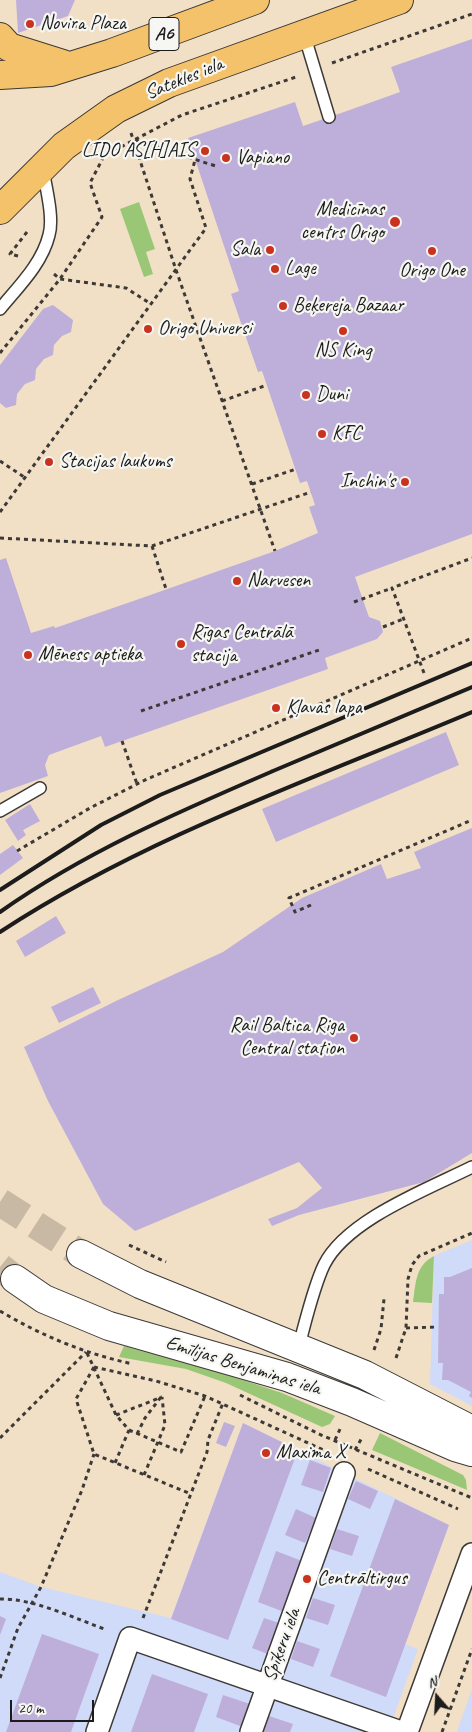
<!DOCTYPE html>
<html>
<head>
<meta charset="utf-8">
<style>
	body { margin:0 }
	#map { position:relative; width:472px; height:1732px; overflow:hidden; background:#f2e0c6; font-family:Caveat,sans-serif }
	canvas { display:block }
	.north { position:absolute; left:412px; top:1672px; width:50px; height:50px; -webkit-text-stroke:4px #f6f6f2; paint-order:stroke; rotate:341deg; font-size:14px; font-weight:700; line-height:20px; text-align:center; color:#1c1c1c }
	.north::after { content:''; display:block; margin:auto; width:18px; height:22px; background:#1c1c1c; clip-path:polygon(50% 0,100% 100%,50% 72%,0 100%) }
	.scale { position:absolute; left:10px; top:1700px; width:84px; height:22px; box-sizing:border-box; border:2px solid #1c1c1c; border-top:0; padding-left:6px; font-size:15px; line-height:18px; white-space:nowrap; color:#1c1c1c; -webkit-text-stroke:4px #f6f6f2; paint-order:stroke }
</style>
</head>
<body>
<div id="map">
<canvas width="472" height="1732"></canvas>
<div class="north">N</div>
<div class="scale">20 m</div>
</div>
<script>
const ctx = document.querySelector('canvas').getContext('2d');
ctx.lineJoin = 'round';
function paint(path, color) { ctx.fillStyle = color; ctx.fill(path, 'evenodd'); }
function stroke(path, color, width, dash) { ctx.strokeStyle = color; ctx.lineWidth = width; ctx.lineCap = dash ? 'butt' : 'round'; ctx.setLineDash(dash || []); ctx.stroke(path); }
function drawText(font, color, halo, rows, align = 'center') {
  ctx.font = font + ' Caveat,sans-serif'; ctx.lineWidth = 4.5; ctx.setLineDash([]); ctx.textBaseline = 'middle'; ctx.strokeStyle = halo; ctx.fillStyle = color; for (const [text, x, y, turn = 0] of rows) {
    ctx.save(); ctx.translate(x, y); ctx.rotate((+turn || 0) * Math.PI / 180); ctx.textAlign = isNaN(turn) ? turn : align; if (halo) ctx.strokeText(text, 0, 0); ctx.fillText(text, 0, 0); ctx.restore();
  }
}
const built = new Path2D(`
	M472,1240V1406L430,1384L434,1256Z
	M243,1423L449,1525L405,1644L418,1649L388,1732H0V1572L41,1587L171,1618Z
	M472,1689V1732H457V1731Z`);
const green = new Path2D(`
	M139,202L155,249L146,252L153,274L144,277L120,209Z
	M434,1256L432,1303L413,1302C416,1283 415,1266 434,1256Z
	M124,1346L225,1374L282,1393L335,1416L330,1424L322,1427L226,1383L186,1369L119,1357Z
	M380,1433L463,1475L466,1480L467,1490L372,1450Z`);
const building = new Path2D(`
	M16,0H75L68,16L18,33Z
	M472,39V534L355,577L369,617L380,621L383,632L377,639L325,658L328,669L105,747L101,736L49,755L45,765L48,776L0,793V560L6,558L31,633L54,626L55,628L139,599L275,551L318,533L309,507L315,505L307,481L300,483L262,371L258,372L231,294L239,291L188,138L295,102L303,126L344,112L400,92L391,67Z
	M53,305L73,320L71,332L62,336L54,345L53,355L44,359L36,369L35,380L25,384L17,394L16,405L6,408L0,403V365L43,309Z
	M446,732L459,765L276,842L262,809Z
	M30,804L40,821L23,830L26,835L18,841L5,820Z
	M472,828V1153L424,1182L299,1215L272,1226L268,1219L297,1208L322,1188L299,1162L135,1231L103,1204L48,1101L24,1047L118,1000L223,952L302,898L381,864L387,879L421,868L414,852Z
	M13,845L23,858L0,875V854Z
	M56,916L66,933L25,957L16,941Z
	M93,987L101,1003L59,1023L51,1007Z
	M472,1268V1398L469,1396L471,1392L448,1380H442L443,1363H438L439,1294H444V1277H450Z
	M224,1422L235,1426L226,1447L216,1443Z
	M243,1423L298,1450L228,1640L171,1619Z
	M310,1460L331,1468L323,1492L301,1485Z
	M356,1481L378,1491L370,1509L348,1499Z
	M395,1499L449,1525L386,1697L330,1676Z
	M296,1509L316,1518L305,1543L285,1535Z
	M337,1529L359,1536L352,1556L330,1549Z
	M276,1551L302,1561L284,1612L258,1602Z
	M313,1598L335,1605L328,1625L306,1618Z
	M0,1616L6,1619L0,1635Z
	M264,1618L279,1623L268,1654L252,1648Z
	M42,1634L99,1654L71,1732H6Z
	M297,1641L320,1649L313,1667L291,1659Z
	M152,1674L208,1694L194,1732H131Z
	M223,1695L250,1704L243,1727L216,1717Z
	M269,1716L293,1724L290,1732H263Z`);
const tertiaryTunnel = new Path2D(`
	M0,1202L81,1254
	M0,1267L15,1279`);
const path = new Path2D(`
	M60,21L78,27
	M332,63L472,14
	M131,133L176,270L275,551
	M135,140C162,147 188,158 216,166
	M18,256L10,254L27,232
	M54,274L60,279L126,288L151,304
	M0,353L60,279L102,217L90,183L104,156L134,140L182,115L296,77
	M222,401L267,385
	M0,461L24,477
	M252,484L296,469
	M0,512L206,228L190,179L195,160
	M0,538L152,546L311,492
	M152,546L166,589
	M354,602L392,588
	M383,627L403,619
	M424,673L392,588L472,558
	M141,711L319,650
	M122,741L137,784
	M17,851L90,808L145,780L472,638
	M311,905L295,912L289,898L472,820
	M129,1245L166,1262
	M0,1311C42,1336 86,1354 133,1364
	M406,1328L438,1327
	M374,1350L381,1329L384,1299
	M87,1353L116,1415L129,1430L115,1463
	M396,1358L406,1328L408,1279L412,1265L419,1256L472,1233
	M94,1367L156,1381L205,1396L330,1453
	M94,1367L76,1399L94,1454L191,1494
	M240,1395L321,1435L472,1498
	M116,1415L162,1397
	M129,1430L181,1452L205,1396
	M137,1434L145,1418L161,1397
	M0,1438L86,1352
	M335,1440L341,1427
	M355,1450L363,1436
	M368,1469L458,1509
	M144,1475L165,1425L162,1397
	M0,1599C33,1598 76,1619 107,1630
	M143,1618L207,1452L208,1440L223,1403
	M0,1678L18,1628L41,1587L82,1490L94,1454
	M442,1732L472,1649`);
const service = new Path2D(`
	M304,34L329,117
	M0,309C18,287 42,264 49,235C54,218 46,188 43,170
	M0,811L40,788
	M298,1349C305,1324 313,1288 324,1265C346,1220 428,1189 472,1167`);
const minor = new Path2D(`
	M97,1732L130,1638L401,1732
	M251,1732L344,1473
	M407,1732L472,1554`);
const tertiary = new Path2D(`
	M81,1254L140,1284L365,1375L472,1430
	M15,1279L44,1299L109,1326L287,1377L352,1402L455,1447L472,1452`);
const trunk = new Path2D(`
	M0,37L9,47L63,64
	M0,75L51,72L112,53L255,0
	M0,210L64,146L116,109L169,83L399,0`);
const rail = new Path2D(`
	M0,890L101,825L160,795L472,663
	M0,912C85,852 178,812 273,771C339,743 405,715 472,687
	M0,932C145,837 313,779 472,712`);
const markers = [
	[30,24,5,"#c8321e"],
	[205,151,5,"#c8321e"],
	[226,158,5,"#c8321e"],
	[395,222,6,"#c8321e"],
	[270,250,5,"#c8321e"],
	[432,251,5,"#c8321e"],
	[275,269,5,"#c8321e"],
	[283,306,5,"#c8321e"],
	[148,329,5,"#c8321e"],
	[343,331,5,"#c8321e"],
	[306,395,5,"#c8321e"],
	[322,434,5,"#c8321e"],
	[49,462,5,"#c8321e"],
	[405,482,5,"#c8321e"],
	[237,581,5,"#c8321e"],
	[181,644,5,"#c8321e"],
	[28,655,5,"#c8321e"],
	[276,708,5,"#c8321e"],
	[354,1038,5,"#c8321e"],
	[266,1453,5,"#c8321e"],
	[307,1579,5,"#c8321e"]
];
const shields = [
	[164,34,30]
];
const shieldNames = [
	["A6",164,34]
];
const poiNames = [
	["Novira Plaza",40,24],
	["LIDO AS[H]AIS",195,151,"right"],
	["Vapiano",236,158],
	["Medicīnas",384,210,"right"],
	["centrs Origo",384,233,"right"],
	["Sala",260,250,"right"],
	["Lage",285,269],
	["Origo One",432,271,"center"],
	["Beķereja Bazaar",293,306],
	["Origo Universi",158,329],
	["NS King",343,351,"center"],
	["Duni",316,395],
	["KFC",332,434],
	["Stacijas laukums",59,462],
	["Inchin's",395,482,"right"],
	["Narvesen",247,581],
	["Rīgas Centrālā",191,633],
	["stacija",191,656],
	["Mēness aptieka",38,655],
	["Kļavas lapa",286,708],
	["Rail Baltica Riga",344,1026,"right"],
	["Central station",344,1049,"right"],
	["Maxima X",276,1453],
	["Centrāltirgus",317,1579]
];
const streetNames = [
	["Satekles iela",184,79,-22],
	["Emīlijas Benjamiņas iela",243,1366,17],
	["Spīķeru iela",282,1645,-70]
];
paint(built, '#d0daf9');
paint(green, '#9ac775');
paint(building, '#bdafda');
stroke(tertiaryTunnel, '#c7b9a4', 28, [28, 14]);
stroke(service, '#3c3936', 14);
stroke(minor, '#3c3936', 24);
stroke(tertiary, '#3c3936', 30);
stroke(trunk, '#3c3936', 30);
stroke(path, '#3c3936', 3, [4, 4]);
stroke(service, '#fff', 11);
stroke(minor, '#fff', 21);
stroke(tertiary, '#fff', 28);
stroke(trunk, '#f3c26a', 28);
stroke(rail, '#1c1c1c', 4);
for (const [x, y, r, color] of markers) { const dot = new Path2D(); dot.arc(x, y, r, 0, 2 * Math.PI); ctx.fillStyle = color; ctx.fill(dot); stroke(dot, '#f6f6f2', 2); }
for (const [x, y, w] of shields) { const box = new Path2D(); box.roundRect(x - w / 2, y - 16.5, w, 33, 4); ctx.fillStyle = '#f6f6f2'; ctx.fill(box); stroke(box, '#1c1c1c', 1); }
drawText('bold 19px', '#1c1c1c', null, shieldNames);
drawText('20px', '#1c1c1c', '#f6f6f2', poiNames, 'left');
drawText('20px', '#1c1c1c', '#f6f6f2', streetNames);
</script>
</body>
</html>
